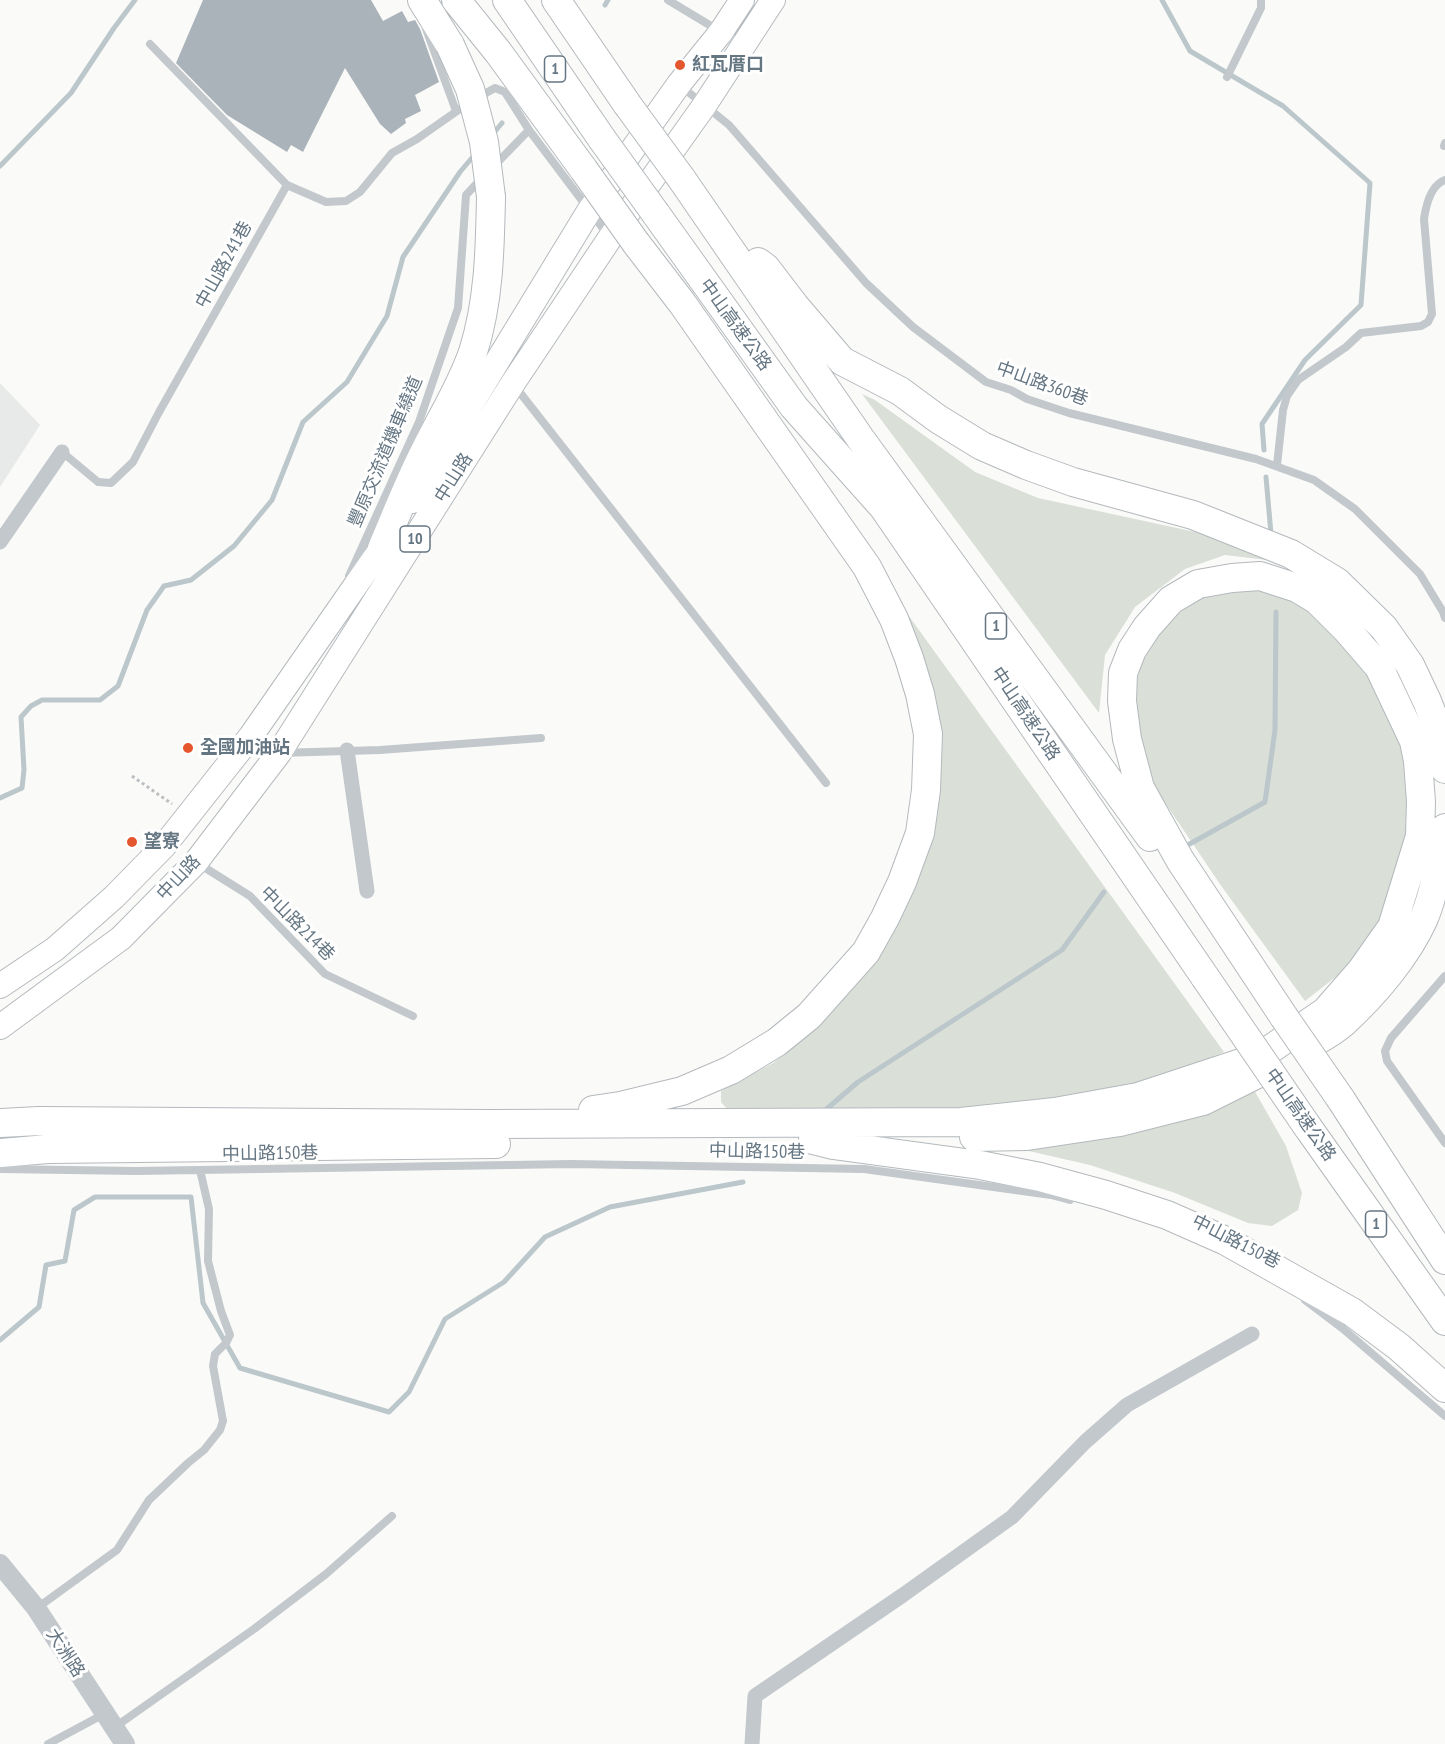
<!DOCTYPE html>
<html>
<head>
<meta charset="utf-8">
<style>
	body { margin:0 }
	canvas { display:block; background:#fafaf8 }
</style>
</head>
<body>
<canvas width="1445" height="1744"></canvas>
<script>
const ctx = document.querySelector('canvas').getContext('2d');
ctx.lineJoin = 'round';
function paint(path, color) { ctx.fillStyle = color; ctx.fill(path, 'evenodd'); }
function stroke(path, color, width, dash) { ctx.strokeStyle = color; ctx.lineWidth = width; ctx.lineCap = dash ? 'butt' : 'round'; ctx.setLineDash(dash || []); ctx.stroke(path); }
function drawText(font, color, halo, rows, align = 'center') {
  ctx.font = font + ' "PT Sans Narrow","Noto Sans TC",sans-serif'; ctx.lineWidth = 6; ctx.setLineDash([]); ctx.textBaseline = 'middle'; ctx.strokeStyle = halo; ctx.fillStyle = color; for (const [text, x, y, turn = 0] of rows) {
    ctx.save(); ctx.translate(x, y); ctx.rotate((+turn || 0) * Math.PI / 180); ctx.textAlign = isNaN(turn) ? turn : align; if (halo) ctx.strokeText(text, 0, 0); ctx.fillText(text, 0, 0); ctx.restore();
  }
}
const built = new Path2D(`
	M0,383L40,425L0,487Z`);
const green = new Path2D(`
	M862,394L875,400L975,472L1038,498L1246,543L1293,563L1225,555L1185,569L1135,607L1105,655L1099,713Z
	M1254,588L1297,597L1366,666L1407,751L1410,801L1405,848L1393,896L1373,935L1342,972L1305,1001L1222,887L1155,788L1132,730V695L1142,663L1164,623L1208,594Z
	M898,601L1224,1052L1186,1068L1152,1079L1106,1090L986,1109H727L721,1102V1091L773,1063L820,1024L932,825Z
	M1254,1090L1286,1146L1302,1193L1298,1210L1272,1226L1248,1223L1175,1193L1090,1165L1007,1146Z`);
const stream = new Path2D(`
	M1162,0L1190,51L1283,106L1370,183L1361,305L1305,360L1262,424L1264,450
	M605,5L608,0
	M492,135L502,123
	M0,166L71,93L114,28L135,0
	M1266,477L1271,534
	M0,798L22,788L24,770L21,717L31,706L42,700H100L118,686L147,610L164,586L191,580L234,546L272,500L303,422L347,382L387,316L403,257L460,172L476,153
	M1186,846L1265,802L1275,730L1276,612
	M823,1112L858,1082L1062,950L1104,892
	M0,1340L39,1307L46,1265L65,1261L74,1210L95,1197H191L203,1303L240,1368L389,1412L409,1392L445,1319L504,1282L545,1237L610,1207L743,1182`);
const building = new Path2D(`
	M203,0H371L383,21L402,11L408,22L415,20L420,29L439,82L415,95L421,111L405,119L406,123L391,134L380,124L345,68L303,152L291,145L287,152L227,115L176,63Z`);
const path = new Path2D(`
	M132,776L172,804`);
const service = new Path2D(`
	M668,0L741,44
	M426,29L456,111
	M150,44L287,185
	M1227,77L1261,8V0
	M682,87L729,125L866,283L913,327L986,382L1011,390L1027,399L1069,413L1256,459L1314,480L1355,509L1420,574L1443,612L1445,618
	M477,98L495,88L505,92L529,130L608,235
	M1444,146L1445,143
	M495,165L529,130
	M514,385L826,783
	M62,452L98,482L111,483L133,462L158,414L287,185L326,202L346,201L360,192L392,153L417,139L467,104
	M1277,465L1283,410L1287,396L1298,380L1346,347L1361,333L1421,326L1428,322L1432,314L1424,219C1426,205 1431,185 1445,180
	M349,576L419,422L458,308L466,195L482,178
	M252,737L279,753L380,750L541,738
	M199,864L250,896L325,974L413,1016
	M1445,976L1391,1038L1385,1051L1387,1061L1445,1143
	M0,1169L136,1171L571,1164L864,1169L1051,1195L1070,1200
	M1305,1300L1342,1328L1445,1416
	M37,1608L117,1550L149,1500L188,1463L204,1450L220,1430L223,1421L213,1366L215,1354L226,1343L230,1335L221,1311L208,1261L209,1209L200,1170
	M115,1727L254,1629L326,1574L392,1516
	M48,1744L104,1714`);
const minor = new Path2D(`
	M0,542L62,452
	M347,750L367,891
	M752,1744L755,1696L903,1595L1012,1517L1085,1442L1127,1405L1252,1334`);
const tertiary = new Path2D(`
	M0,1564L36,1608L125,1744`);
const primary = new Path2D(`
	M412,501L589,211L679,84L721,32L742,0
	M0,986L55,949L114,897L164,846L251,736L392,533
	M0,1027L121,938L196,862L279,753L513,383L610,238L704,106L773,0`);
const motorway = new Path2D(`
	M422,0L450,45
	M456,0L498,52L584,170
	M507,0L602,139
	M556,0L627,104
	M681,178L860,438L1150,837
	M656,214L794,407L884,508L1205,977
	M758,262L766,268L795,306L842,361L900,391L938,419L982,446L1026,465L1073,482L1193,515L1291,554L1337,582L1384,628L1410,665L1427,701L1438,729L1445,769
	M382,548C396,516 409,482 425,451C441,418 461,387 473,352C489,302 490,249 491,197
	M1308,1046C1319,1039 1333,1032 1343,1023C1374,995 1407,956 1424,918C1435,892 1441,855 1445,828
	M1340,1098L1445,1260
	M593,1110L620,1106L682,1091L731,1070L777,1042L809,1016L866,952L885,918L902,882L920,833L926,790L928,734L920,694L909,658L894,619L867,567L682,303L636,243
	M0,1123L39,1121L490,1124L961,1122L1055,1112L1138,1097L1259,1057L1326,1011L1361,971L1392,927L1420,836L1421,802L1418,761L1414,741L1379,667L1347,630L1317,600L1297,588L1260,576L1232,578L1198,584L1171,600L1147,627L1132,650L1123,673L1122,701L1127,739L1140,788L1180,860L1284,1017
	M1307,1126L1445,1321
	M974,1137L1027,1136L1120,1122L1203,1101L1257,1074
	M813,1140L833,1145L980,1165L1040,1177L1106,1195L1167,1215L1226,1241L1352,1312L1399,1347L1445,1388
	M0,1153L48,1149L496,1144`);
const motorwayBridge = new Path2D(`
	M450,45L470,89L484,142L491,197
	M627,104L681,178
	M602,139L656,214
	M584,170L636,243
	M1205,977L1307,1126
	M1284,1017L1340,1098`);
const markers = [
	[680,65,6,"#e4572e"],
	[188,748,6,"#e4572e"],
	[132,842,6,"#e4572e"]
];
const shields = [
	[555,69,21],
	[415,539,30],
	[996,626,21],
	[1376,1224,21]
];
const shieldNames = [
	["1",555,69],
	["10",415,539],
	["1",996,626],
	["1",1376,1224]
];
const poiNames = [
	["紅瓦厝口",692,65],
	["全國加油站",200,748],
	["望寮",144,842]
];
const streetNames = [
	["中山路241巷",224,265,-61],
	["中山高速公路",735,325,54],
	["中山路360巷",1042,384,20],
	["豐原交流道機車繞道",386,452,-67],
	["中山路",454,478,-58],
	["中山高速公路",1025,714,56],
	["中山路",179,878,-47],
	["中山路214巷",297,924,45],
	["中山高速公路",1300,1115,55],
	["中山路150巷",757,1152,1],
	["中山路150巷",270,1154,-1],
	["中山路150巷",1236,1242,27],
	["大洲路",65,1653,57]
];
paint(built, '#e8e9e9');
paint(green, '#dadfd7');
stroke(stream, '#bbc7cb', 5);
paint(building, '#aab3b9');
stroke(primary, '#b5babe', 26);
stroke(motorway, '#b4b9bd', 30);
stroke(path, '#bbbfc2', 3, [3, 3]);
stroke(service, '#c3c8cc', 8);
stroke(minor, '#c3c8cc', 15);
stroke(tertiary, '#c3c8cc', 20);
stroke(primary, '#fff', 24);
stroke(motorway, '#fff', 28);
stroke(motorwayBridge, '#b4b9bd', 30, []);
stroke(motorwayBridge, '#fff', 28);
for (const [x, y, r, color] of markers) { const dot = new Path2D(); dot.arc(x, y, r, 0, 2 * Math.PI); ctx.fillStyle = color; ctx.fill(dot); stroke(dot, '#fff', 2); }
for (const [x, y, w] of shields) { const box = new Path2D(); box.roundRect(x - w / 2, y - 13, w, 26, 4.5); ctx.fillStyle = '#fff'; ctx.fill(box); stroke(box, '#657683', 1.5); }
drawText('bold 16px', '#657683', null, shieldNames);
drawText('bold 18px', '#657683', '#fff', poiNames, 'left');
drawText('18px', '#657683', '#fff', streetNames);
</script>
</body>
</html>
